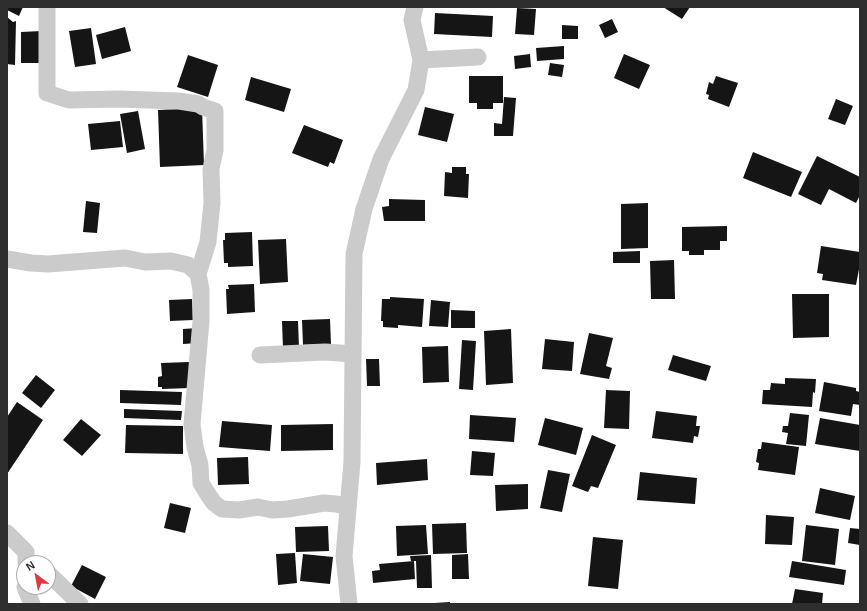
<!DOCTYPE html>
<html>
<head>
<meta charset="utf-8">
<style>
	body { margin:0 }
	#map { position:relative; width:867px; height:611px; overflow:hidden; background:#fff; font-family:Helvetica,sans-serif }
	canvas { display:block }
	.frame { position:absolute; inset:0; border:8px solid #2e2e2e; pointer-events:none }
	.north { position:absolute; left:16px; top:555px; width:40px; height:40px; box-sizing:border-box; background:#fff; border:1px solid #ababab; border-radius:50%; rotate:328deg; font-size:11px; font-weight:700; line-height:16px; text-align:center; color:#2e2e2e }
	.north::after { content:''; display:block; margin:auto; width:14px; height:18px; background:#da3b41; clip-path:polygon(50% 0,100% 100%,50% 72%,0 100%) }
</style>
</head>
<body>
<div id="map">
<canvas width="867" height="611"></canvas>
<div class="frame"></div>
<div class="north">N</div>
</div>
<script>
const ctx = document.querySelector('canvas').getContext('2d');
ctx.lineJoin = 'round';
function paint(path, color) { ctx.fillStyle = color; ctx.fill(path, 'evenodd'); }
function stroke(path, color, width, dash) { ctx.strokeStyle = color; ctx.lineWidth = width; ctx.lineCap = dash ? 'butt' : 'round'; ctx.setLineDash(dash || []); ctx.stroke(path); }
const building = new Path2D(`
	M7,7H23L19,16L7,10Z
	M663,7H690L682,19Z
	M517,8L536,9L534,35L515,34Z
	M435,13L493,16L492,37L434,34Z
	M7,17L13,22L16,21L15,65L7,64Z
	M612,19L618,32L605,38L599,25Z
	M562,25L578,26V39H562Z
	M125,27L131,51L102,59L96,35Z
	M91,28L96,64L75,67L69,31Z
	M42,31L43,63H21V32Z
	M564,46V59L537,61L536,48Z
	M530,54L531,67L515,69L514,56Z
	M624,54L650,65L639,89L614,78Z
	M188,55L218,65L208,97L177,87Z
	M550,63L564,65L562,77L548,75Z
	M469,76H503V103H493V109H477V103H469Z
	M716,76L738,83L729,107L708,99L709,95L706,94L709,82L713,84Z
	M251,77L291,89L284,112L245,100Z
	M504,97L516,98L513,136H494V123L502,124Z
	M836,99L853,106L845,125L828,119Z
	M425,107L454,114L447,142L418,135Z
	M202,108L204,165L160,167L158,110Z
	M138,111L145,149L127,153L120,114Z
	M120,121L123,147L91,150L88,124Z
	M304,125L343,140L334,164L330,162L328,167L292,153Z
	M753,152L802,172L791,197L743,178Z
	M817,156L860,177V195L856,203L829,189L821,205L798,194Z
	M452,167H466V174H469L468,198L444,196L445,172L452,173Z
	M389,199L425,200V221H384L382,207L389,206Z
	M86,201L100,203L97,233L83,232Z
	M648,203V248L621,249V204Z
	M727,226V241H720V250H704V255H689V251H682V227Z
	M252,232L253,266L228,267V263H224L223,240H225V233Z
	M286,239L288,282L260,284L258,240Z
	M821,246L860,252V264L856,285L822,280L823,274L817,273Z
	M640,251V263H613V252Z
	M674,260L675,299H651L650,261Z
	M254,284L255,312L227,314L226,289H229L228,285Z
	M792,294H829V337L793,338Z
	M390,297L424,299L422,327L398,325V328L383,327V321H381L382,299H390Z
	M192,299L193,320L170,321L169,300Z
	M431,300L450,302L448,327L429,326Z
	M451,310L475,311V328H451Z
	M330,319L331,344L303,345L302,320Z
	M282,321H298L299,348L283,349Z
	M198,328V343L183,344V329Z
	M511,329L513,383L486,385L484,331Z
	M589,333L613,338L606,366L612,368L609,379L580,374Z
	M545,339L574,342L572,371L542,369Z
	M462,340L476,341L473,390L459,389Z
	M448,346L449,382L423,383L422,347Z
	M673,355L711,366L706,381L668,370Z
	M366,359H379L380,386H367Z
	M189,362L190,388L162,389V387H158V377L162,376L161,363Z
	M36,375L55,390L41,408L22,393Z
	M785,378L816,379L815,393L813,392L812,407L762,404L763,390H770L771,383L785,384Z
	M824,382L856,388V391L860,392V405L853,404L851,416L819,411Z
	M120,390L182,392L181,405L120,403Z
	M606,390L630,391L629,429L604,428Z
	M17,402L43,420L7,474V417Z
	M124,409L182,411L181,420L124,418Z
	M656,411L697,416L696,426H700L698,437L694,436L693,443L652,438Z
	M790,413L809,415L806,446L786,444L788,433L782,432L783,426H788Z
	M470,415L516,418L514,442L469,439Z
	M545,418L583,428L576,455L538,445Z
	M820,418L860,425V451L815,444Z
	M81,419L101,435L82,456L63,440Z
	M222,421L272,425L270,451L219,447Z
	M333,424V450L281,451V425Z
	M126,425L183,426V454L125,453Z
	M592,435L616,445L598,488L591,486L588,492L572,486Z
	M762,442L799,447L795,475L758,470L759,463L756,462L758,449H761Z
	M472,451L495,453L493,476L470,475Z
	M248,457L249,484L218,485L217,458Z
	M427,459L428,480L377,485L376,463Z
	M548,470L570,474L562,512L540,508Z
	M640,472L697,478L695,504L637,500Z
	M528,484V509L496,511L495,485Z
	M820,488L855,496L850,520L815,513Z
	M170,503L191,508L185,533L164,528Z
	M766,515L794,517L792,545L765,544Z
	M466,523L467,553L433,554L432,524Z
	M426,525L428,554L397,556L396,526Z
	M806,525L839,529L835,565L802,561Z
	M328,526L329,551L296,552L295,527Z
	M850,528L860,529V545L848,543Z
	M593,537L623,540L618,589L588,586Z
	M295,553L297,583L278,585L276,554Z
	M303,554L333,557L330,584L300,581Z
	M468,554L469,579H452V555Z
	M431,555L432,588H417L416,561H411L410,556Z
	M414,561L415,579L373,583L372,571L380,570L379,564Z
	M792,561L846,570L844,585L789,577Z
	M82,565L106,577L95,599L71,586Z
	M795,589L823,593L822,604H792Z
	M450,602V604H434V603Z`);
const street = new Path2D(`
	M47,7V93L69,100L119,99L179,101L198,104L203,107L215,111V150L211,169L212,203L208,242L198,274
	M421,60L478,57
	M7,259L31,263L48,264L125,258L145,262L171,261L188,265L198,274L201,290V321L192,424L195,447L200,465L201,483L209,496L214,503L222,509L239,510L258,507L272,510L288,509L324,503L336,504L348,507
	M260,355L325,352L353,354
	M7,533L26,552V563
	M48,573L80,604
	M25,587L32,604
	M349,604L344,556L352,462L354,254L364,209L381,159L416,90L421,60L412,20L415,7`);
paint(building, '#151515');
stroke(street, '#cbcbcb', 17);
</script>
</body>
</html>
